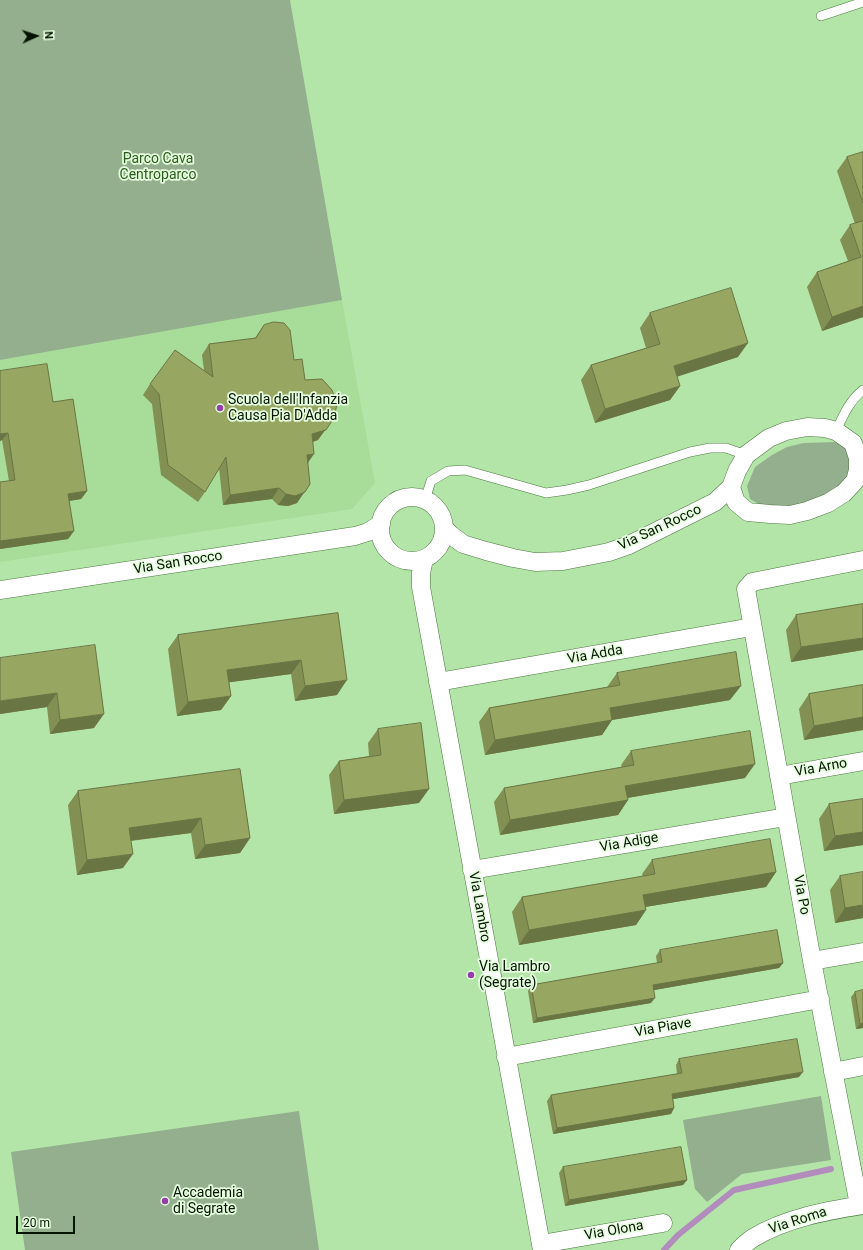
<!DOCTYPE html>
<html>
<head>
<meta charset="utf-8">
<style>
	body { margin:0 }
	#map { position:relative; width:863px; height:1250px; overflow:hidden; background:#b4e5a8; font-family:Roboto,sans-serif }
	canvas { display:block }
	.north { position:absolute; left:16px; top:16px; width:40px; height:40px; -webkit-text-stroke:3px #e6fedf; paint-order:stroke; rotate:87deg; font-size:11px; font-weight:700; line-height:16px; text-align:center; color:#041401 }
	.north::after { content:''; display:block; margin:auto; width:14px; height:18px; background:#041401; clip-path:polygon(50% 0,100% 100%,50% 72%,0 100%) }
	.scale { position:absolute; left:16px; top:1216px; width:59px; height:18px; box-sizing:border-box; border:2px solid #041401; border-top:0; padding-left:5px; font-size:12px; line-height:14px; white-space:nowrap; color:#041401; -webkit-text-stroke:3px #e6fedf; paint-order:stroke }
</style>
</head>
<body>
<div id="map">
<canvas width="863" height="1250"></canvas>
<div class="north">N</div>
<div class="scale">20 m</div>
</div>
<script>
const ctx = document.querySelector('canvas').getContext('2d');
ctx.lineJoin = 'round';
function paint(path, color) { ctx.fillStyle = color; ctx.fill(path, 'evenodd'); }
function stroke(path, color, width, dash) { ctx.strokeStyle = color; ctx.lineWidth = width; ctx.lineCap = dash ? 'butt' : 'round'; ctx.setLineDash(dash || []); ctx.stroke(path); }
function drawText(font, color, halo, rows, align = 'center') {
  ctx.font = font + ' Roboto,sans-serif'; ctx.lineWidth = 3.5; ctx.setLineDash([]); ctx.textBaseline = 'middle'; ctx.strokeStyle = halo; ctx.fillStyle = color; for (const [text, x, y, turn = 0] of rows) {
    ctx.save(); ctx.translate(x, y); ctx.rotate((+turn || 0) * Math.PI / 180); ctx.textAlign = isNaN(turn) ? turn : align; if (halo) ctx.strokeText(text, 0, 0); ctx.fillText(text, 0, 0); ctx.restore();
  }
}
const built = new Path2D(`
	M342,300L375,483L352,509L0,562V360Z`);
const green = new Path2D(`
	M0,0H290L342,300L0,360Z
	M835,442L849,449L853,475L834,492L797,508L759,504L750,499L747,486L755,467L772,455L787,447L804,443Z
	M821,1096L831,1160L742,1174L707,1202L695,1189L683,1120Z
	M299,1111L319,1250H25L11,1152Z`);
const stream = new Path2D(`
	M664,1250L678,1235L734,1190L831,1169`);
const lane = new Path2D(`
	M821,16L863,2
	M836,431C843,416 849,401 863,390
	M425,500L431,481L448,471L465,470L546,493L567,490L589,485L690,452L710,448H726L746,455`);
const street = new Path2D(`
	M807,427L825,428L836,431L853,443L858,458V470L855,481L844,493L828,503L807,511L790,515L770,514L748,512L736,502L731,487L737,471L746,455L769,438L786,431Z
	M380 529a32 32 0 1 1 64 0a32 32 0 1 1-64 0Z
	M444,528L451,535L463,544L486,551L513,558L535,562L563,561L609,552L629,545L715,502L731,487
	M424,559L421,573V587L542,1250
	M0,590L355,536L368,532L381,524
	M438,682L752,627
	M779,776L863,761
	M472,870L786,817
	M812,961L863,952
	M506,1057L820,999
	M833,1072L863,1066
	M859,1205L812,961L746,589L752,582L863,560
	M541,1244L663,1223
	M739,1250C743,1246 748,1241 753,1238C786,1218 826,1211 863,1205`);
const wall = new Path2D(`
	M863,152V317L822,331L807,287L817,272L848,261L840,240L850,225L855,224L837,171L847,157Z
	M650,313L738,357L677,376L680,386L670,400L595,423L581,380L591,365L646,348L640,328Z
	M264,325L294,360L305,380L318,440L313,442L308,464L297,503L288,506L278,505L272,499L223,505L219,468L205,492L198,502L161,475L152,404L143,395L150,384L204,370L202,355L209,344L255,338Z
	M0,371L53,402L87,491L81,499L69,501L74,531L68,539L0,549V482L9,481L2,440L0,441Z
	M863,604V650L791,662L786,630L796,615Z
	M338,613L337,695L295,701L291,674L229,682L231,696L221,710L177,716L168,649L178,635Z
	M95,645L94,728L50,734L47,707L0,714Z
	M617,673L730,700L612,720L602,735L485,755L479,722L489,708L607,687Z
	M863,685V730L804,740L799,709L809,694Z
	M378,729L419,803L334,814L329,775L339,761L369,756L368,743Z
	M631,751L745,778L627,798L628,800L618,815L500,835L494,802L504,788L622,767L621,765Z
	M240,769L250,838L240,853L195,859L191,833L131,841L123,868L77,875L68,805L78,791Z
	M863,799V845L824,851L819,819L829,804Z
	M652,860L776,872L766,887L645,907L646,910L636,925L519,945L512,912L522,897L643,877L642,874Z
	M840,876L863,918L835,923L830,890Z
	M660,950L783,963L779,968L654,990L651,1003L533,1023L528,991L531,985L657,963L656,956Z
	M855,992L863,1028L856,1029L851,997Z
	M679,1059L799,1077L673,1099L674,1108L671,1114L553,1134L547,1101L551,1095L677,1074L676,1065Z
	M563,1167L687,1180L683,1185L565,1206L559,1173Z`);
const shadedWall = new Path2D(`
	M863,306V317L822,331L832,317Z
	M748,343L738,357L664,381L674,366Z
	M680,386L670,400L595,423L605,409Z
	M334,418L318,440L304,444L312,434Z
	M8,433L2,440L0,441V434Z
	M314,454L307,464V455Z
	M310,484L297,503L288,506L278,505L286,494Z
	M279,488L272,499L223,505L230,495Z
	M87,491L81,499L62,502L68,494Z
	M74,531L68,539L0,549V541Z
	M863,638V650L791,662L801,647Z
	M301,660L291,674L217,684L227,670Z
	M347,680L337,695L295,701L305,686Z
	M741,686L730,700L600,722L610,708Z
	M57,693L47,707L0,714V701Z
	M231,696L221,710L177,716L188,702Z
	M104,714L94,728L50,734L60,720Z
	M863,717V730L804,740L814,726Z
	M612,720L602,735L485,755L495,740Z
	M755,764L745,778L615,800L625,786Z
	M429,789L419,803L334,814L344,800Z
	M628,800L618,815L500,835L510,820Z
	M201,818L191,833L119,842L129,828Z
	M863,832V845L824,851L835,836Z
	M250,838L240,853L195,859L205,845Z
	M133,854L123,868L77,875L87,860Z
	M776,872L766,887L633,909L643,895Z
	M863,905V918L835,923L845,908Z
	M646,910L636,925L519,945L529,930Z
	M783,963L779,968L649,991L653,985Z
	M655,998L651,1003L533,1023L537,1018Z
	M863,1023V1028L856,1029L860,1024Z
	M803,1072L799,1077L668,1100L672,1094Z
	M674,1108L671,1114L553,1134L557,1128Z
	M687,1180L683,1185L565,1206L569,1200Z`);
const building = new Path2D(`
	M863,152V203L847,157Z
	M863,221V306L832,317L817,272L861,257L850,225Z
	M731,288L748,343L674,366L680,386L605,409L591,365L660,344L650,313Z
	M274,322L284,323L290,330L294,360L302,359L305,380L322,379L332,390L337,404L334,418L326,430L312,434L314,454L307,455L310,484L305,492L295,496L286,494L279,488L230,495L226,457L205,492L168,465L159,394L150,384L175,350L213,377L209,344L256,338L264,325Z
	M47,364L53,402L73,399L87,491L68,494L74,531L0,541V482L15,480L8,433L0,434V371Z
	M863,604V638L801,647L796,615Z
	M338,613L347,680L305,686L301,660L227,670L231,696L188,702L178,635Z
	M95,645L104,714L60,720L57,693L0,701V658Z
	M736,652L741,686L610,708L612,720L495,740L489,708L620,685L617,673Z
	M863,685V717L814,726L809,694Z
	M421,723L429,789L344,800L339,761L381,755L378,729Z
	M750,731L755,764L625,786L628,800L510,820L504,788L634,765L631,751Z
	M240,769L250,838L205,845L201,818L129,828L133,854L87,860L78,791Z
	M863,799V832L835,836L829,804Z
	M770,839L776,872L643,895L646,910L529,930L522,897L655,874L652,860Z
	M863,872V905L845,908L840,876Z
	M777,930L783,963L653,985L655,998L537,1018L531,985L662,962L660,950Z
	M863,990V1023L860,1024L855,992Z
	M797,1039L803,1072L672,1094L674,1108L557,1128L551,1095L682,1073L679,1059Z
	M681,1147L687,1180L569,1200L563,1167Z`);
const markers = [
	[220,408,4,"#953eaa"],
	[471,975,4,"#953eaa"],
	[165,1201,4,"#953eaa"]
];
const parkNames = [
	["Parco Cava",158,159],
	["Centroparco",158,175]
];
const poiNames = [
	["Scuola dell'Infanzia",228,400],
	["Causa Pia D'Adda",228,416],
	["Via Lambro",479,967],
	["(Segrate)",479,983],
	["Accademia",173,1193],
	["di Segrate",173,1209]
];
const streetNames = [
	["Via San Rocco",660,528,-25],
	["Via San Rocco",178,563,-9],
	["Via Adda",595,655,-10],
	["Via Arno",821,768,-10],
	["Via Adige",629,843,-10],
	["Via Po",801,895,80],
	["Via Lambro",479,907,80],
	["Via Piave",663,1028,-10],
	["Via Roma",798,1221,-18],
	["Via Olona",614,1231,-10]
];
paint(built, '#a7dc99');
paint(green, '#94af8d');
stroke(stream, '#b28cbc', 6);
stroke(lane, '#4b773f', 10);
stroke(street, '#4b773f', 19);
stroke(lane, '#fff', 9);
stroke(street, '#fff', 18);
paint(wall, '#829053');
paint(shadedWall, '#6a7544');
paint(building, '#97a761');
stroke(building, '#6a7544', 1);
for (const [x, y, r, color] of markers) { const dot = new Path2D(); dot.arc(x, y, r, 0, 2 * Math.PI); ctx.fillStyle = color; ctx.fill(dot); stroke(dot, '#e6fedf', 1.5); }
drawText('14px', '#295c1a', '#e6fedf', parkNames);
drawText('14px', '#041401', '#e6fedf', poiNames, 'left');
drawText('14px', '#041401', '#e6fedf', streetNames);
</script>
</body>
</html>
